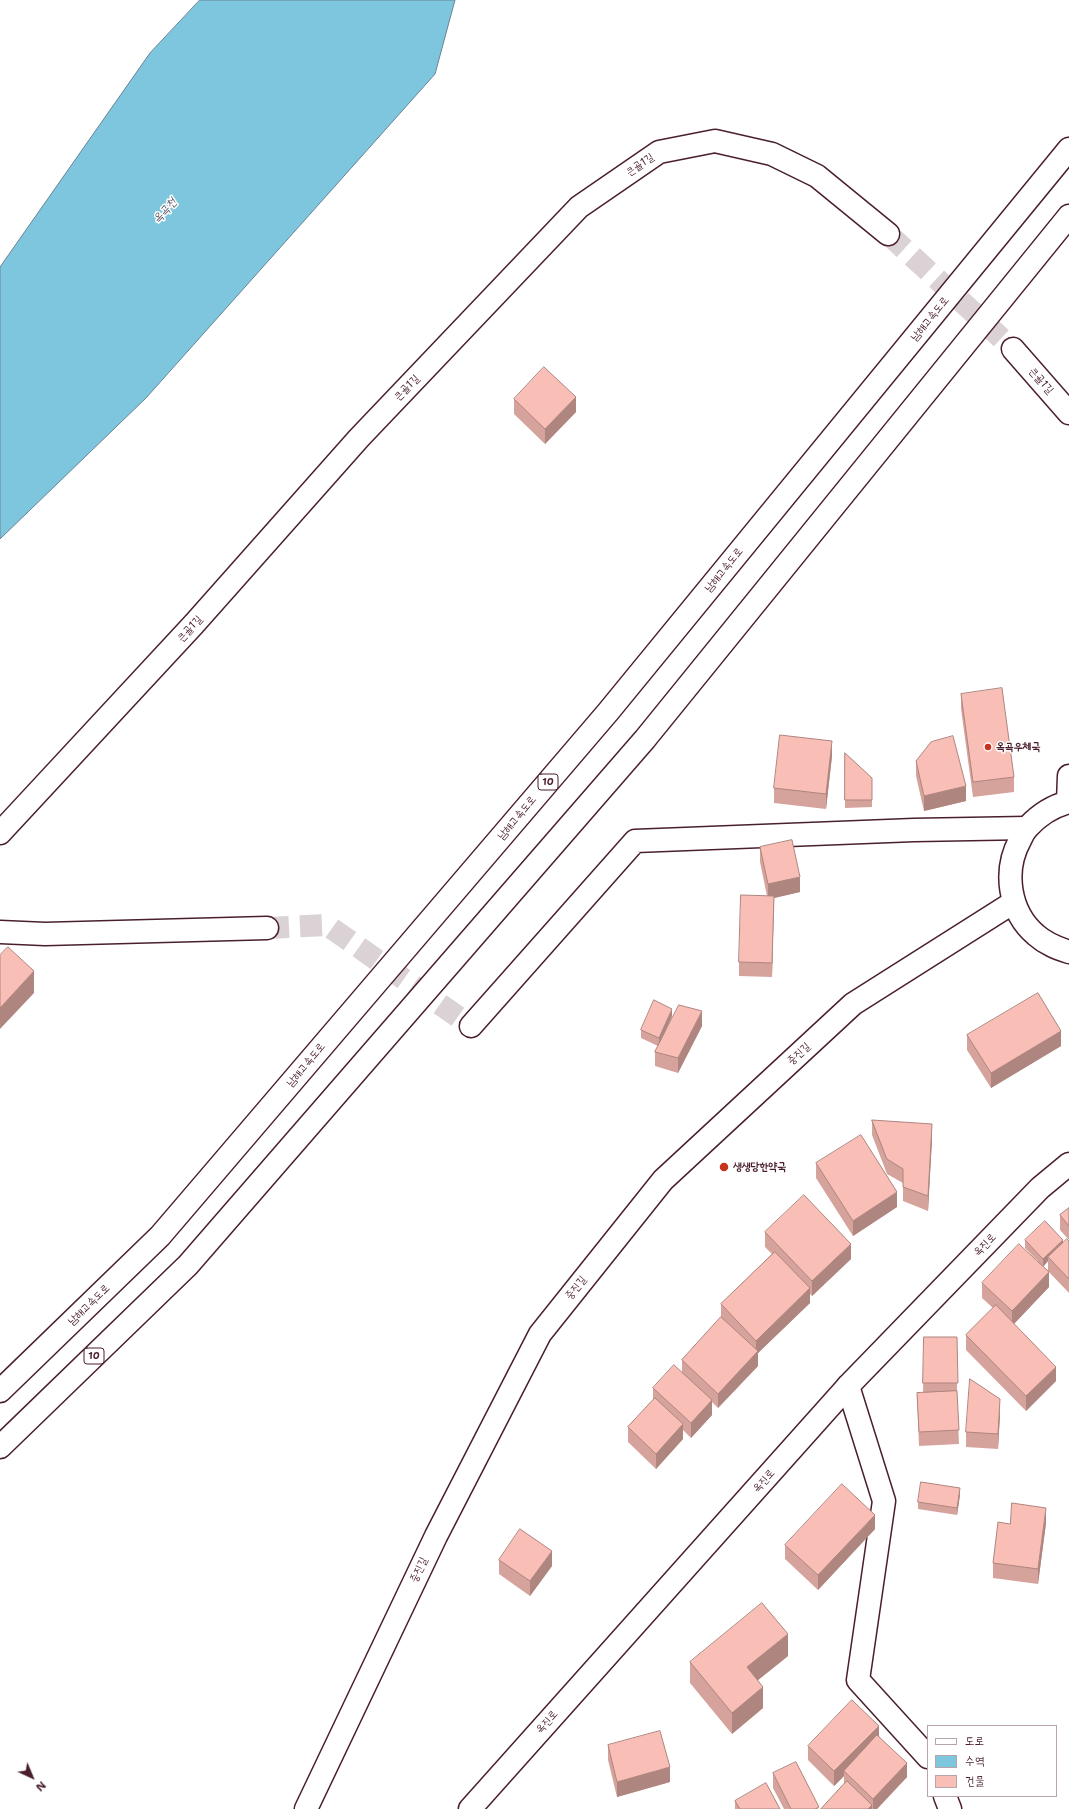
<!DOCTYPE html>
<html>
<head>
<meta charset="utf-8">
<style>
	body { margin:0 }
	#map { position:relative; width:1069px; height:1809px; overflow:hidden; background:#fff; font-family:"Shantell Sans","Poor Story",sans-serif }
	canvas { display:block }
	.legend { position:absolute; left:927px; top:1725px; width:130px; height:72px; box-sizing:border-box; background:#fff; border:1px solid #b7a5aa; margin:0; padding:5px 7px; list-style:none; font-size:12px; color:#4a1f2b }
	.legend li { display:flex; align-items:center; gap:8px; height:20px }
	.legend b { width:20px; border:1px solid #b7a5aa }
	.north { position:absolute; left:12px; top:1757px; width:40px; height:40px; -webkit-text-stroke:3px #fff; paint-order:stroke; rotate:136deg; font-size:11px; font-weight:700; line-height:16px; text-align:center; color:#4a1f2b }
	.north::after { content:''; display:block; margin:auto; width:14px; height:18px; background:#4a1f2b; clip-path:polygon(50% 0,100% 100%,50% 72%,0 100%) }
</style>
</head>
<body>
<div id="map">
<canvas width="1069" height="1809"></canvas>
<ul class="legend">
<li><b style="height:5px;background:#fff"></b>도로</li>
<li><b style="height:11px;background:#7dc6de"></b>수역</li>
<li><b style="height:11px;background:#f9beb5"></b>건물</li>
</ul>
<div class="north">N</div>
</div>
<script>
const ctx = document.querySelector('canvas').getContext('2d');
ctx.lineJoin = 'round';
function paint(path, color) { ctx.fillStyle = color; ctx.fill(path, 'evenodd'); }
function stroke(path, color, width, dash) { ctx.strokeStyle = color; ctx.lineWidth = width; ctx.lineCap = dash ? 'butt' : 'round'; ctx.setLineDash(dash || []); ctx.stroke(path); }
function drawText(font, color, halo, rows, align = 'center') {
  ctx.font = font + ' "Shantell Sans","Poor Story",sans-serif'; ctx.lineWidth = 3; ctx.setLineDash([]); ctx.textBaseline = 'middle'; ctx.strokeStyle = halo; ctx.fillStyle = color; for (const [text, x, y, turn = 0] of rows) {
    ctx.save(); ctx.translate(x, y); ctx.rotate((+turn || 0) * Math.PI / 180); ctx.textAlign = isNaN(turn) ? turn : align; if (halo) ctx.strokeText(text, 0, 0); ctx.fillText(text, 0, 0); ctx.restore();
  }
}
const water = new Path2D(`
	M200,0H455L435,74L146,398L0,539V267L150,53Z`);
const minorTunnel = new Path2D(`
	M267,928L327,925L471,1026`);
const secondaryTunnel = new Path2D(`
	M888,234L1013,349`);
const minor = new Path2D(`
	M0,932L45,934L267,928
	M471,1026L635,841L914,830L1027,828
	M848,1386L884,1501L858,1680L928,1757
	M945,1796L950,1809`);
const tertiary = new Path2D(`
	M470,1809L848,1386L1040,1188L1069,1164`);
const secondary = new Path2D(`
	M1013,349L1069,413
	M1068,802L1069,776
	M1069,802C1053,806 1039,815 1028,827C1024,831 1022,836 1020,840C1003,871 1009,912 1036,935C1046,944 1057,948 1069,952
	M0,833L194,624L359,438L579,207L659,152L715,141L772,154L817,176L888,234
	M306,1809L436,1536L540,1334L663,1180L853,1004L1014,902`);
const motorway = new Path2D(`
	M0,1391L160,1236L608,712L1069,149
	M0,1447L188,1265L645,739L1069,216`);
const wall = new Path2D(`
	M514,399L576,412L545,444L514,414Z
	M961,694L1014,777V792L973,797L961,709Z
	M845,753L872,778V807L845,808Z
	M832,756L826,809L774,803V788Z
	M916,761L966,801L924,811L916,776Z
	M760,847L800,892L774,898L772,977L739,976V962L767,896L760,862Z
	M672,1016L663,1037L702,1026L678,1073L655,1066V1052L658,1046L641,1038V1030Z
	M967,1035L1061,1046L991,1088L967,1050Z
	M872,1120L932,1139L928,1211L903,1201V1183L887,1174L872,1135Z
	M816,1163L897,1207L853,1236L816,1178Z
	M1069,1208V1240L1060,1230V1215Z
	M765,1232L851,1259L812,1296L810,1294V1303L758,1353V1366L718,1408L712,1402V1415L691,1438L683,1430V1439L656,1469L628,1442V1427L653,1400V1388L682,1373V1360L721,1317V1304L772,1254L765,1247Z
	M1025,1240L1063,1243L1069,1241V1293L1049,1272V1287L1014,1324L1056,1381L1026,1411L966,1350V1335L993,1308L982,1298V1283L1038,1261L1025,1248ZM1048,1261V1271L1043,1266Z
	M924,1337H957V1398L959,1444L919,1446L917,1393H923Z
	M1000,1414L998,1449L966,1447V1432Z
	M960,1495L957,1515L918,1509V1502Z
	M1046,1523L1038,1584L993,1578V1563L1010,1524Z
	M875,1529L818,1590L785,1559V1545Z
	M499,1560L552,1566L530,1596L499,1574Z
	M788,1656L758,1680L763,1708L732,1734L690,1683V1662Z
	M879,1736L907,1777L877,1809H821L844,1784V1776L834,1786L808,1760V1746Z
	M608,1745L670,1782L617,1797L608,1760Z
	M773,1773L819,1809H784L773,1788Z
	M735,1801L780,1809H735Z`);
const shadedWall = new Path2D(`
	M576,397V412L545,444V429Z
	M832,741V756L826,809V794Z
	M966,786V801L924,811V796Z
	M800,877V892L774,898L772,977V963L768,899V884Z
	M34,971V993L0,1029V1008Z
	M672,1009V1016L659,1046V1038Z
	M702,1011V1026L678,1073V1058Z
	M1061,1031V1046L991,1088V1073Z
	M932,1124V1139L928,1211V1196Z
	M897,1192V1207L853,1236V1221Z
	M1063,1240V1248L1048,1257V1261L1043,1267V1259Z
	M851,1244V1259L812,1296V1281Z
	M1049,1272V1287L1012,1326V1311Z
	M810,1288V1303L758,1353V1366L718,1408V1394L756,1353V1341Z
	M1056,1367V1381L1026,1411V1396Z
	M1000,1399V1414L998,1449V1434Z
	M712,1400V1415L691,1438V1423Z
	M683,1424V1439L656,1469V1454Z
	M960,1488V1495L957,1515V1508Z
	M1046,1508V1523L1038,1584V1569Z
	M875,1515V1529L818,1590V1575Z
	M552,1551V1566L530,1596V1581Z
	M788,1634V1656L747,1689V1667Z
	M763,1687V1708L732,1734V1713Z
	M879,1726V1741L844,1771V1776L834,1786V1771Z
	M907,1763V1777L877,1809H873V1799Z
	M670,1767V1782L617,1797V1782Z
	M872,1805V1809H868Z`);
const building = new Path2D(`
	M544,367L576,397L545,429L514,399Z
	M1002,688L1014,777L973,782L961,694Z
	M780,735L832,741L826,794L774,788Z
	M953,736L966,786L924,796L916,761L931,742Z
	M845,753L872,778V800H845Z
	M792,840L800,877L768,884L760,847Z
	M741,895L774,896L772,963L739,962Z
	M8,947L34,971L0,1008V955Z
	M1038,993L1061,1031L991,1073L967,1035Z
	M654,1000L672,1009L659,1038L641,1030Z
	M679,1005L702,1011L678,1058L655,1052Z
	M872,1120L932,1124L928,1196L903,1187V1169L887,1159Z
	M861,1135L897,1192L853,1221L816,1163Z
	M804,1195L851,1244L812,1281L765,1232Z
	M1069,1208V1226L1060,1215Z
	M1045,1221L1063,1240L1043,1259L1025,1240Z
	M1067,1239L1069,1241V1279L1048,1257Z
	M1019,1244L1049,1272L1012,1311L982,1283Z
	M775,1252L810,1288L756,1341L721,1304Z
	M996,1305L1056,1367L1026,1396L966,1335Z
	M721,1317L758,1351L718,1394L682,1360Z
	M924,1337H957L958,1383H923Z
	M674,1365L712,1400L691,1423L653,1388Z
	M970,1379L1000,1399L998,1434L966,1432Z
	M957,1391L959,1430L919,1432L917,1393Z
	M655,1398L683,1424L656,1454L628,1427Z
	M921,1482L960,1488L957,1508L918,1502Z
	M842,1484L875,1515L818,1575L785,1545Z
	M1012,1503L1046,1508L1038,1569L993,1563L998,1522L1010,1524Z
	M520,1529L552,1551L530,1581L499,1560Z
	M762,1603L788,1634L747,1667L763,1687L732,1713L690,1662Z
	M852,1700L879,1726L834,1771L808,1746Z
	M660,1731L670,1767L617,1782L608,1745Z
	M877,1735L907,1763L873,1799L844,1771Z
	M796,1762L819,1807L815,1809H791L773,1773Z
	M847,1781L872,1805L868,1809H821Z
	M766,1783L780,1809H740L735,1801Z`);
const markers = [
	[988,747,4,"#c8321e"],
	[724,1167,5,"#c8321e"]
];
const shields = [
	[548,782,20],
	[94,1356,20]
];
const shieldNames = [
	["10",548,782],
	["10",94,1356]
];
const streetNames = [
	["큰골1길",640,165,-35],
	["남해고속도로",930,319,-51],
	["큰골1길",1041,381,48],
	["큰골1길",407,388,-46],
	["남해고속도로",724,570,-51],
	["큰골1길",190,629,-48],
	["남해고속도로",517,818,-50],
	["중진길",799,1054,-43],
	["남해고속도로",306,1065,-50],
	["옥진로",985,1245,-46],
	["중진길",576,1288,-51],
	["남해고속도로",89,1305,-44],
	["옥진로",764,1481,-48],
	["중진길",419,1570,-65],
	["옥진로",547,1722,-48]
];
const poiNames = [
	["옥곡우체국",996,747],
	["생생당한약국",733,1167]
];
const waterNames = [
	["옥곡천",165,211,-48]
];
paint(water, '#7dc6de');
stroke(water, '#698396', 1);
stroke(minorTunnel, '#dbd2d5', 22, [22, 11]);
stroke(secondaryTunnel, '#dbd2d5', 22, [22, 11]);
stroke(minor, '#4a1f2b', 25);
stroke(tertiary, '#4a1f2b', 25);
stroke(secondary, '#4a1f2b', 25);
stroke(motorway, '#4a1f2b', 25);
stroke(minor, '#fff', 22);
stroke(tertiary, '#fff', 22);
stroke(secondary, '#fff', 22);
stroke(motorway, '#fff', 22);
paint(wall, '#d6a39c');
paint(shadedWall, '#ae857f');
paint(building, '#f9beb5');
stroke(building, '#ae857f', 1);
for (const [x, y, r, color] of markers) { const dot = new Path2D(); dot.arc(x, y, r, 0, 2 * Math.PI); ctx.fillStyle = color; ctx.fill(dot); stroke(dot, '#fff', 1.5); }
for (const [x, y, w] of shields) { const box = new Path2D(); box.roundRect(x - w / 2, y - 8, w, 16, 3); ctx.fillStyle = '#fff'; ctx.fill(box); stroke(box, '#4a1f2b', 1); }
drawText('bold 10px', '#4a1f2b', null, shieldNames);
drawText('11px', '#4a1f2b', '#fff', streetNames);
drawText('bold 11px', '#4a1f2b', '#fff', poiNames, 'left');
drawText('italic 12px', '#5c596a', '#fff', waterNames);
</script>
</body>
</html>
